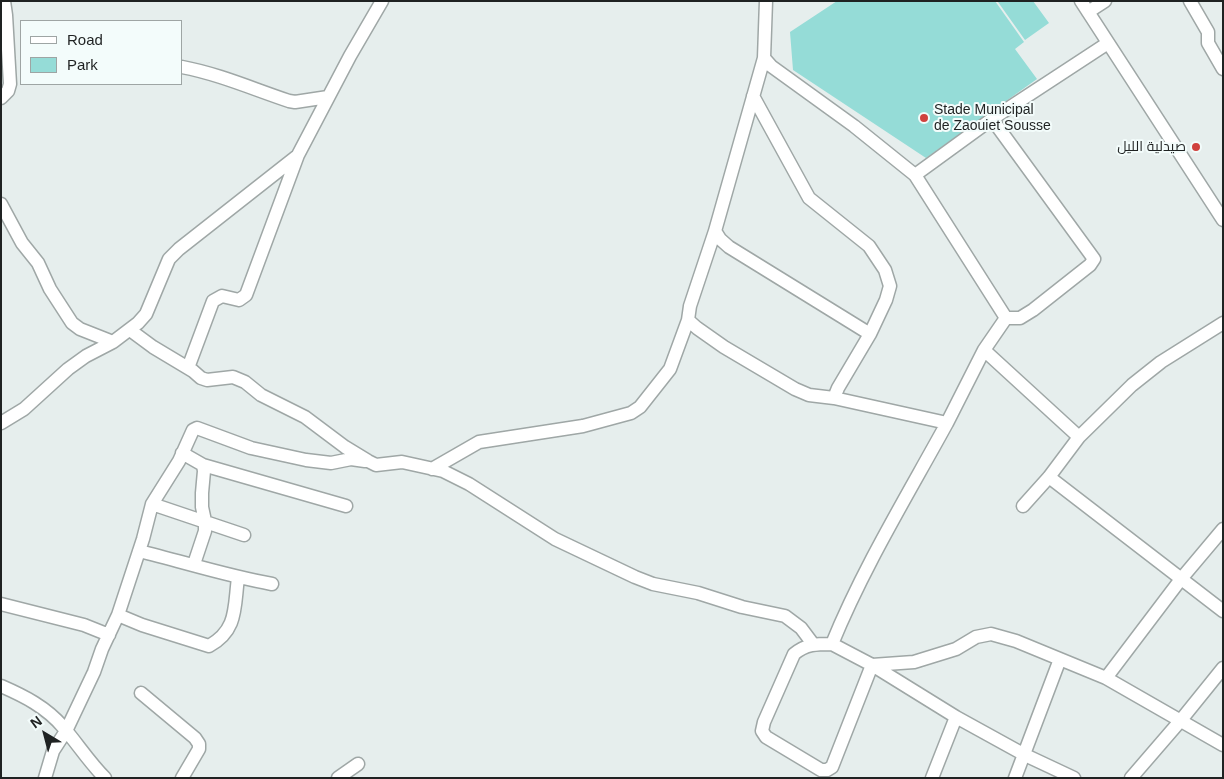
<!DOCTYPE html>
<html>
<head>
<meta charset="utf-8">
<style>
	body { margin:0 }
	#map { position:relative; width:1224px; height:779px; overflow:hidden; background:#e6eeed; font-family:Helvetica,sans-serif }
	canvas { display:block }
	.frame { position:absolute; inset:0; border:2px solid #1f2222; pointer-events:none }
	.legend { position:absolute; left:20px; top:20px; width:162px; height:65px; box-sizing:border-box; background:#f3fcfb; border:1px solid #9ea5a4; margin:0; padding:6px 9px; list-style:none; font-size:15px; color:#1f2222 }
	.legend li { display:flex; align-items:center; gap:10px; height:25px }
	.legend b { width:25px; border:1px solid #9ea5a4 }
	.north { position:absolute; left:20px; top:709px; width:50px; height:50px; -webkit-text-stroke:4px #f3fcfb; paint-order:stroke; rotate:323deg; font-size:14px; font-weight:700; line-height:20px; text-align:center; color:#1f2222 }
	.north::after { content:''; display:block; margin:auto; width:18px; height:22px; background:#1f2222; clip-path:polygon(50% 0,100% 100%,50% 72%,0 100%) }
</style>
</head>
<body>
<div id="map">
<canvas width="1224" height="779"></canvas>
<div class="frame"></div>
<ul class="legend">
<li><b style="height:6px;background:#fff"></b>Road</li>
<li><b style="height:14px;background:#95dcd7"></b>Park</li>
</ul>
<div class="north">N</div>
</div>
<script>
const ctx = document.querySelector('canvas').getContext('2d');
ctx.lineJoin = 'round';
function paint(path, color) { ctx.fillStyle = color; ctx.fill(path, 'evenodd'); }
function stroke(path, color, width, dash) { ctx.strokeStyle = color; ctx.lineWidth = width; ctx.lineCap = dash ? 'butt' : 'round'; ctx.setLineDash(dash || []); ctx.stroke(path); }
function drawText(font, color, halo, rows, align = 'center') {
  ctx.font = font + ' Helvetica,Cairo,sans-serif'; ctx.lineWidth = 4; ctx.setLineDash([]); ctx.textBaseline = 'middle'; ctx.strokeStyle = halo; ctx.fillStyle = color; for (const [text, x, y, turn = 0] of rows) {
    ctx.save(); ctx.translate(x, y); ctx.rotate((+turn || 0) * Math.PI / 180); ctx.textAlign = isNaN(turn) ? turn : align; if (halo) ctx.strokeText(text, 0, 0); ctx.fillText(text, 0, 0); ctx.restore();
  }
}
const green = new Path2D(`
	M837,1H995L1024,42L1015,49L1037,79L926,158L793,70L790,32Z
	M1033,1L1049,23L1025,40L998,2Z`);
const minor = new Path2D(`
	M766,1L764,58L771,66L854,126L915,175
	M1081,1L1223,220
	M1190,1L1208,32V43L1223,69
	M1088,12L1105,1
	M764,58L715,231L720,239L729,247L870,334
	M182,67C219,74 253,89 289,101L295,102L328,97
	M753,96L809,198L869,246L885,270L890,286L886,300L870,334L838,388L834,398
	M1,98L8,91L10,84L6,15L4,1
	M992,119L1094,259L1090,265L1033,310L1020,318H1006
	M1,204L22,243L38,263L50,289L72,323L80,329L113,342
	M715,231L690,306L688,320L697,328L724,347L795,389L809,395L834,398L947,423L984,350L1006,318L915,175L992,119L1108,43
	M130,330L153,347L193,371L201,378L207,380L233,377L245,382L261,395L305,417L345,447L368,461L376,465L402,462L443,471L469,484L555,539L635,577L653,584L698,593L742,607L785,616L801,628L813,644
	M984,350L1079,437
	M188,368L213,301L222,296L239,300L246,295L298,155L350,56L382,1
	M1,423L24,409L68,369L86,356L113,342L138,323L146,314L169,259L179,249L296,157
	M947,423C907,496 863,568 832,644L872,665L956,717L1025,755L1074,778
	M182,453L203,465L204,471L202,493V507L205,521V531L194,564
	M203,465L346,506
	M432,469L479,442L583,426L631,413L640,407L670,369L688,320
	M1049,477L1223,611
	M152,504L244,535
	M1023,506L1049,477L1079,437L1132,385L1161,362L1223,323
	M1223,529L1181,579L1106,678L1223,745
	M139,551C184,562 227,576 272,584
	M1,604L84,625L109,635
	M118,615L142,625L209,646C238,630 234,607 238,578
	M832,644C816,644 806,644 794,654L764,722L762,731L766,737L821,770H827L832,767L872,665L914,662L956,649L976,637L991,634L1016,641L1106,678
	M1,686C24,696 46,707 63,727C77,743 89,762 105,778
	M141,693L195,738L199,744V749L182,778
	M45,778L53,751L66,731L94,672L102,649L118,615L143,539L152,504L179,461L193,430L197,428L251,448L306,460L331,463L351,459L365,461
	M338,778L358,764
	M932,778L956,717
	M1015,778L1060,659
	M1131,778L1181,720L1223,668`);
const markers = [
	[924,118,5,"#d0413e"],
	[1196,147,5,"#d0413e"]
];
const poiNames = [
	["Stade Municipal",934,110],
	["de Zaouiet Sousse",934,126],
	["صيدلية الليل",1186,147,"right"]
];
paint(green, '#95dcd7');
stroke(minor, '#9fa7a6', 15);
stroke(minor, '#fff', 12);
for (const [x, y, r, color] of markers) { const dot = new Path2D(); dot.arc(x, y, r, 0, 2 * Math.PI); ctx.fillStyle = color; ctx.fill(dot); stroke(dot, '#f3fcfb', 2); }
drawText('14px', '#1f2222', '#f3fcfb', poiNames, 'left');
</script>
</body>
</html>
